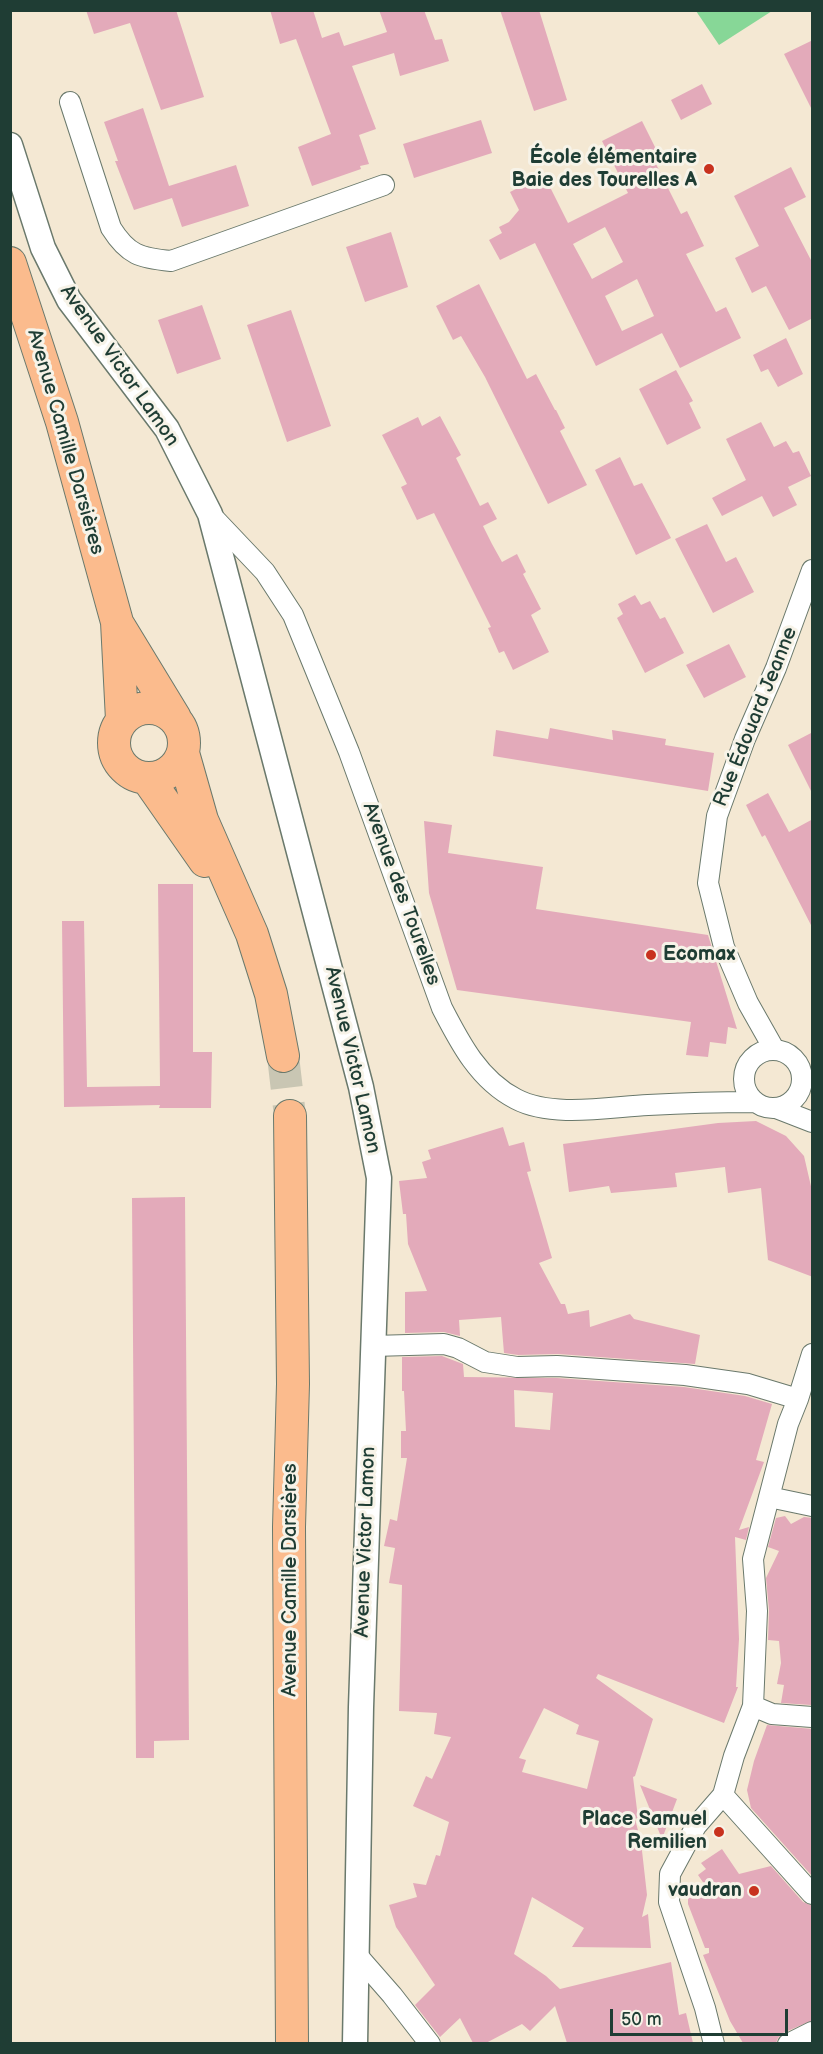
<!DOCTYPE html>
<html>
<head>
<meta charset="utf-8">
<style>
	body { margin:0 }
	#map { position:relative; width:823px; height:2054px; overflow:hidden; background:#f4e8d3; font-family:"Balsamiq Sans",sans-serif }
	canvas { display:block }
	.frame { position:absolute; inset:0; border:12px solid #1f3d34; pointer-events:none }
	.scale { position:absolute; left:610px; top:2009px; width:178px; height:27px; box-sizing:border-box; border:3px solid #1f3d34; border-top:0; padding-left:8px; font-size:18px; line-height:21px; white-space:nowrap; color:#1f3d34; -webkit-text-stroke:4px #f7f3e8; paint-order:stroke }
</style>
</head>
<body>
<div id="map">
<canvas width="823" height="2054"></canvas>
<div class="frame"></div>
<div class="scale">50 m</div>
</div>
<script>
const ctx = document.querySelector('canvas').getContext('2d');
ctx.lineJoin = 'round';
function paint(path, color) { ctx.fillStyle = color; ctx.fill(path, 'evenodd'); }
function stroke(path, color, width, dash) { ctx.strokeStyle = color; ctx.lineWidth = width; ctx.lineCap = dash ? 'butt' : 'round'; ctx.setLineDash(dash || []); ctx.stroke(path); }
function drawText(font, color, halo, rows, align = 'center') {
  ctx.font = font + ' "Balsamiq Sans",sans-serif'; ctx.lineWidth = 6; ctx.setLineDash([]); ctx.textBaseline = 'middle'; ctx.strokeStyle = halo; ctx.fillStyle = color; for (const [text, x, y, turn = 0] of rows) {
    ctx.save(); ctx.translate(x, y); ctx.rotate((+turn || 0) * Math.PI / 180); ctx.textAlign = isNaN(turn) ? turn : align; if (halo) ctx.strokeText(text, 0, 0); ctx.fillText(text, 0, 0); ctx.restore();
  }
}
const green = new Path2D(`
	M696,11H772L719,45Z`);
const building = new Path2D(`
	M86,10H176L204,97L161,110L130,23L94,34Z
	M270,10H313L322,38L339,32L344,46L387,32L379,10H424L435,40L442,39L449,61L400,76L394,53L352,66L376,129L359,135L369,164L360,166L361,169L312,186L298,147L331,134L296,39L280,44Z
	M500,10H539L567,100L534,111Z
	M813,40V112L784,54Z
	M702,84L712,104L681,120L671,100Z
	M143,108L169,186L236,165L249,206L182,227L172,198L134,210L115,161H118L104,122Z
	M481,120L492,153L414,178L403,144Z
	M642,121L659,155L653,158L681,214L687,211L704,246L686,254L716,312L726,307L741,338L680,368L662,333L596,366L535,243L500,260L489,240L502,233L499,227L509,222L519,210L510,192L544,175L568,223L628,193L602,141ZM605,227L623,262L592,279L573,244ZM637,279L654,316L622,331L605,296Z
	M791,167L806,197L784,208L813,264V318L789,330L766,286L752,293L735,258L759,246L734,196Z
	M391,232L408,287L365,302L346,247Z
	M479,284L527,379L536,374L555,410H556L565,428L560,431L587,485L548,504L485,377L461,336L453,340L436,306Z
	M202,305L221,359L177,374L158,320Z
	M291,310L331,426L287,442L247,325Z
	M786,338L803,374L778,387L768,369L761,372L753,355Z
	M676,370L693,401L689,403L701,428L667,445L639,389Z
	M440,416L461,455L456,458L480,506L488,502L497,519L483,526L492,544L502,562L517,554L526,572L523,574L541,609L531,615L549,652L513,670L504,651L499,653L488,628L491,627L434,513L417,520L401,487L407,484L382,435L418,417L422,426Z
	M761,422L774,447L786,441L793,453L799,451L811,476L788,487L797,505L773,517L762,496L722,516L712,498L746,480L726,439Z
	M620,457L634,486L642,483L671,538L636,555L595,470Z
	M707,524L726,562L736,557L754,592L713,613L675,539Z
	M635,595L641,605L650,601L660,619L665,617L684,653L645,673L617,618L623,614L618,604Z
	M729,644L746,677L704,698L686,665Z
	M550,728L613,740L612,730L666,739L665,745L714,753L708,791L493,756L496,730L548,739Z
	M813,732V795L788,745Z
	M768,793L789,832L813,819V929L765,835L762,837L746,805Z
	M424,821L452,825L448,853L543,867L536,909L708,935L737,1029L728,1027L726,1044L710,1042L708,1057L686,1055L691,1022L457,990L429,893Z
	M158,884H193V1052H212L211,1108H159L160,1105L64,1107L62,921H84L87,1087L160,1086Z
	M756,1121L786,1136L804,1156L813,1195V1277L768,1260L761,1188L728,1193L725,1167L675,1173L677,1187L611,1193L609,1186L569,1192L563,1144L718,1123Z
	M503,1127L509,1146L524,1142L531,1171L527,1172L552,1258L539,1263L561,1304H565L568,1314L589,1310L590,1327L630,1314L634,1319L700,1335L695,1364L558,1354L518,1355L504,1353L501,1317L459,1320L460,1336L444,1332L405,1333V1292L427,1291L408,1244L406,1214H403L399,1181L427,1178L422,1162L431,1159L428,1150Z
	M185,1197L189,1740L154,1741V1758H136L132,1198Z
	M442,1356L463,1364L464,1377L557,1378L684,1387L745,1396L772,1404L756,1460L764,1462L739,1530L749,1527L746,1540L735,1537L739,1639L736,1687H738L724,1723L598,1674L596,1678L653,1719L635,1776L633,1777L638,1818L635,1819L641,1842L647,1895L642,1917L648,1914L651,1948L572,1947L584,1928L532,1897L514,1954L546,1976L560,1989L671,1962L679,2015L686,2013L693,2043H567L555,2006L530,2031L522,2024L486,2043H473L460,2018L440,2037L415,2005L435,1985L396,1927L389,1905L417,1897L413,1883L426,1885L436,1855L440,1856L449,1822L413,1806L426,1776L432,1779L451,1737L434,1734L437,1713L399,1711L402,1585L389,1583L395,1548L384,1546L390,1519L397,1521L407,1458H401V1431H406L404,1391H402V1357ZM514,1390L553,1393L550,1430L515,1427ZM544,1708L579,1725L576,1734L599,1741L587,1789L522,1772L526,1760L519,1758Z
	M785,1516L791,1524L804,1517L813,1518V1692L811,1705L781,1703L784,1685L777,1684L781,1663L779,1641L768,1640L769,1610L766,1578L779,1551L768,1547L776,1518Z
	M767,1725L813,1729V1877L751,1808L747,1790L754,1761Z
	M640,1785L677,1799L662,1839Z
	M722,1849L739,1874L771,1866L803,1902L813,1906V2020L783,2033L778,2038L776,2043H743L730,2021L703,1955L709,1953V1948H705L688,1904V1897L707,1888L698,1875L706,1869L701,1863Z`);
const primaryTunnel = new Path2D(`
	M283,1056L290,1116`);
const minor = new Path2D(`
	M70,102L111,228C128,255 140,258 171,261L384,185
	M210,514L265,572L293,615L349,752L442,1008C460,1043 479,1080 516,1099C552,1118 609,1107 648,1105C684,1103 719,1102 754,1102
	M774,1049L748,1003L724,947L708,883L717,816L745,739L776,668L812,570
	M744 1079a29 29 0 1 1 58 0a29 29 0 1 1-58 0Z
	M776,1108L812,1122
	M373,1346L444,1344L458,1348L485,1362L517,1367L557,1366L685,1375L748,1384L798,1399
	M769,1497L812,1506
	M753,1706L772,1714L812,1717
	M723,1795L812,1894
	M357,1955L392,1995L430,2044
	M714,2044L705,2008L669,1902L670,1874L696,1826L723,1795L734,1756L753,1706L757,1611L753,1559L788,1424L798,1399L812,1354
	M788,2044L812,2032`);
const tertiary = new Path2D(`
	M10,145L43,248L69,300L167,429L210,514L361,1087L379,1178L361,1707L355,2044`);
const primary = new Path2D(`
	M10,263L62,422L117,622L122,720
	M119,626L175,718
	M114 743a35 35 0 1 1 70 0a35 35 0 1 1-70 0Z
	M183,753L202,820L252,934L271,994L283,1056
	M147,778L205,861
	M290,1116L293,1384L289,1527L292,2044`);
const markers = [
	[709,169,6,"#c8321e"],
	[651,955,6,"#c8321e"],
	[719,1832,6,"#c8321e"],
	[754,1891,6,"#c8321e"]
];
const poiNames = [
	["École élémentaire",697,158],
	["Baie des Tourelles A",697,181],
	["Ecomax",663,955,"left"],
	["Place Samuel",707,1820],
	["Remilien",707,1843],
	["vaudran",742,1891]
];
const streetNames = [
	["Avenue Victor Lamon",119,366,55],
	["Avenue Camille Darsières",65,442,74],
	["Rue Édouard Jeanne",756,717,-68],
	["Avenue des Tourelles",401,894,70],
	["Avenue Victor Lamon",352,1060,77],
	["Avenue Victor Lamon",366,1542,-88],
	["Avenue Camille Darsières",291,1580,-90]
];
paint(green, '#87d797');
paint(building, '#e3aaba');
stroke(primaryTunnel, '#c9c6b3', 32, [32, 16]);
stroke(minor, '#6a796c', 22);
stroke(tertiary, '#6a796c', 27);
stroke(primary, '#6a796c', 34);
stroke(minor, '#fff', 20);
stroke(tertiary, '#fff', 24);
stroke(primary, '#fbbb8d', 32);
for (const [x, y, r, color] of markers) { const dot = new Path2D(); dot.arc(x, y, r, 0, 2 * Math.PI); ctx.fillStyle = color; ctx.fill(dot); stroke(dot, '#f7f3e8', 2); }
drawText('bold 20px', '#1f3d34', '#f7f3e8', poiNames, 'right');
drawText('20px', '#1f3d34', '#f7f3e8', streetNames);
</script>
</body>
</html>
